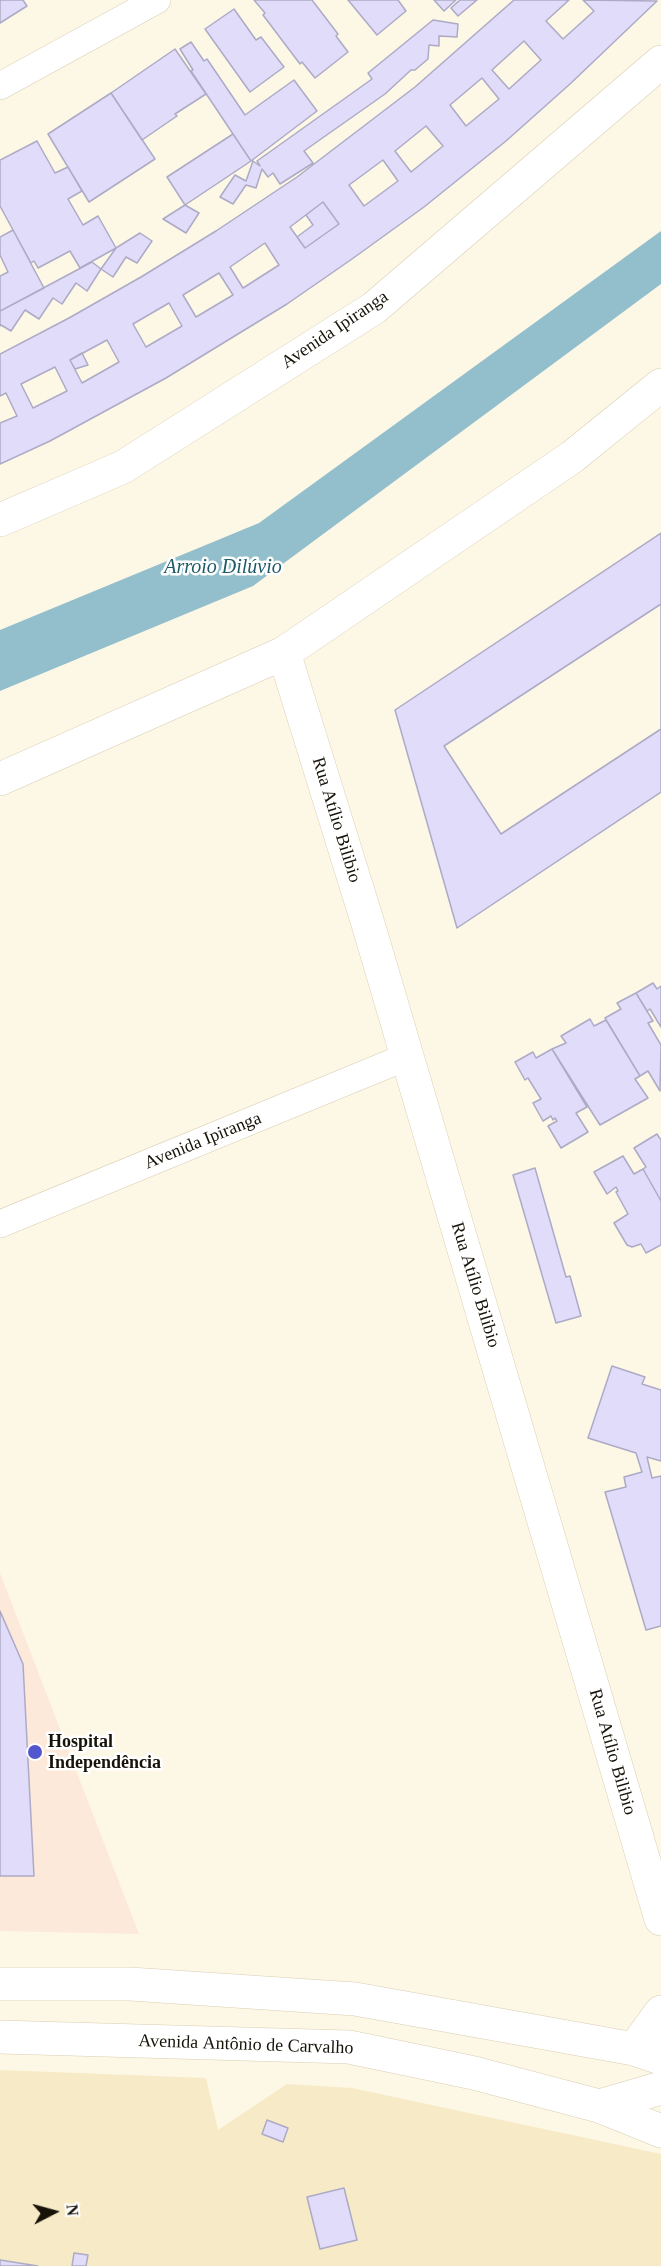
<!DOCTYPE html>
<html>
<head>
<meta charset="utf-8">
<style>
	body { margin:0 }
	#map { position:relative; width:661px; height:2266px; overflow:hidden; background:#fdf7e6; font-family:"Times New Roman",serif }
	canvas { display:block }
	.north { position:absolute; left:24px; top:2182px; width:60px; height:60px; -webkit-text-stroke:4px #fff; paint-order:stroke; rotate:84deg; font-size:16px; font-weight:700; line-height:24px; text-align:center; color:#171309 }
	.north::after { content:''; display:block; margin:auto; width:21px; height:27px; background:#171309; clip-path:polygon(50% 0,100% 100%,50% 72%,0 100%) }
</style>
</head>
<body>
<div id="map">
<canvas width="661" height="2266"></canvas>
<div class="north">N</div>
</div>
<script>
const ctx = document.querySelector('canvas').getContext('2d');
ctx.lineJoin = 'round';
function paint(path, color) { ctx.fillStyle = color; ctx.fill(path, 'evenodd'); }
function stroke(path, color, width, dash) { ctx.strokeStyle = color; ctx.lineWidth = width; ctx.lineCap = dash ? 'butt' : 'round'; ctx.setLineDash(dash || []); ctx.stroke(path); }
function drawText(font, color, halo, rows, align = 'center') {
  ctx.font = font + ' "Times New Roman",serif'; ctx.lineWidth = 5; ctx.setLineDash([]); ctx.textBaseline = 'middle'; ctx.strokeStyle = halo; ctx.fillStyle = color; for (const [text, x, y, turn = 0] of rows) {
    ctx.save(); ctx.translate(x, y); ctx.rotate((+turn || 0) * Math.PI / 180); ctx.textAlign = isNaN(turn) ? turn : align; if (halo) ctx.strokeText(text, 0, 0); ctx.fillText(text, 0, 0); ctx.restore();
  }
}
const built = new Path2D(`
	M0,2070L206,2078L218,2130L287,2084L352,2088L661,2154V2266H0Z`);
const medical = new Path2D(`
	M0,1573L139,1934L0,1931Z`);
const water = new Path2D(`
	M661,231V284L253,586L0,691V630L259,523Z`);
const building = new Path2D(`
	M0,0H23L27,6L0,23Z
	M254,0H312L338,34L336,36L348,52L315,78L302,62L300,64L263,15L265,13Z
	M348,0H398L406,11L377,35Z
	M434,0H456L444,11Z
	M460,0H477L458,16L451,8Z
	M514,0H569L546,21L563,39L594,11L583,0L657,1L570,84L506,141L424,207L352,259L287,304L166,378L50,441L0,464V423L17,416L6,393L0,396V354L69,318L141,277L216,231L297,177L415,87ZM524,41L541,60L509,89L492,70ZM482,78L499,99L466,126L450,105ZM426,126L443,146L411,172L395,151ZM383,160L398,181L364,206L349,185ZM323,202L339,224L305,248L290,227ZM265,243L279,265L243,288L230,267ZM219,273L233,295L196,317L183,295ZM169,303L182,326L146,347L133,324ZM107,340L119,362L82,383L70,360ZM55,367L67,391L33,408L21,384Z
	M234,9L256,40L261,37L284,67L250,92L205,29Z
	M433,20L458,24L457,37L439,36V46L429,45L428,59L415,70H411L385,94L304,151L313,163L280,184L273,173L268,177L262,169L256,188L246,185L233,204L220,197L235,175L246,181L253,161L260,166L257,161L372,79L368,73Z
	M191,42L204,61L207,59L245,115L294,80L317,111L251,161L191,71L193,70L180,49Z
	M175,49L206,94L175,114L177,116L142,140L111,93Z
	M111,93L155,159L89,202L48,134Z
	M233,134L251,161L185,205L167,177Z
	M37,141L55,173L68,167L82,191L68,199L83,225L98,216L116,248L80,268L70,251L38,268L34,261L31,263L0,206V160Z
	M323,202L339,224L305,248L297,237L313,225L306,215Z
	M185,205L199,213L186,233L163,219Z
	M13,230L44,288L0,311V276L8,272L0,255V237Z
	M140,233L152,241L137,263L126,257L113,277L101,269L87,291L76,283L62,304L53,298L39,319L25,310L11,331L1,325L0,326V311L92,262L101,269L116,248Z
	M82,353L88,365L75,369L70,360Z
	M661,533V792L457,928L395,710Z
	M661,604V729L501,834L444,746Z
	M653,983L657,989L661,986V1027L650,1009L647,1011L636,993Z
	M636,993L653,1021L648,1023L661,1045L660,1091L648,1071L640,1076L605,1018L621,1009L617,1003Z
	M590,1019L594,1026L606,1020L640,1076L635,1079L648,1098L600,1125L552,1049L566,1043L561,1036Z
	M552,1049L587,1107L576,1113L588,1132L561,1148L548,1126L557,1121L555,1118L553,1120L551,1116L543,1121L533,1103L541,1099L528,1078L525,1080L515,1062L533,1052L536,1058Z
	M657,1134L661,1140V1201L643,1169L646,1167L634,1148Z
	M623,1156L634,1174L643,1169L661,1201V1245L646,1253L641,1244L632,1247L627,1245L614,1223L628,1214L616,1192L618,1191L616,1187L607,1194L594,1172Z
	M535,1168L566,1277L570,1276L581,1316L556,1323L513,1175Z
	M612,1366L645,1377L642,1384L661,1390V1461L647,1457L652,1478L661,1476V1626L646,1630L605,1492L626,1487L624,1477L642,1472L636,1453L588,1438Z
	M0,1611L23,1664L34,1876H0Z
	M267,2120L288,2128L283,2142L262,2134Z
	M344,2188L357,2240L320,2249L307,2197Z
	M74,2253L88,2255L86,2266H72Z
	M0,2260L38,2266H0Z`);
const street = new Path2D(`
	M0,86L157,0
	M0,1224L406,1057`);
const secondary = new Path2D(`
	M0,520L123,467L374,308L661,62
	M284,653L369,927L661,1919
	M0,779L284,653L572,457L661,385
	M0,1984H130L355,1999L634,2049L661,2058
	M0,2037L349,2047L474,2073L599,2106L661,2131
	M634,2049L661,2012
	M599,2106L661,2088`);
const markers = [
	[35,1752,8,"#5357ce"]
];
const streetNames = [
	["Avenida Ipiranga",335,330,-34],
	["Rua Atílio Bilibio",336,820,73],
	["Avenida Ipiranga",203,1141,-22],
	["Rua Atílio Bilibio",475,1285,73],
	["Rua Atílio Bilibio",612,1752,74],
	["Avenida Antônio de Carvalho",246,2045,2]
];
const poiNames = [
	["Hospital",48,1742],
	["Independência",48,1763]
];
const waterNames = [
	["Arroio Dilúvio",223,568]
];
paint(built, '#f7eac6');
paint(medical, '#fde9d9');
paint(water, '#93bfcc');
paint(building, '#e0dcfa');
stroke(building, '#adaac6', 1.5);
stroke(street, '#d9ceb2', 28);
stroke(secondary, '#d9ceb2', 34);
stroke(street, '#fff', 27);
stroke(secondary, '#fff', 33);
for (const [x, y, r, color] of markers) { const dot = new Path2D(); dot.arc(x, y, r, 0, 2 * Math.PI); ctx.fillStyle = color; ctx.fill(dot); stroke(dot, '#fff', 2); }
drawText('18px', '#171309', '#fff', streetNames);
drawText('bold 18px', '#171309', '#fff', poiNames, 'left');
drawText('italic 20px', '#1e5968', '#fff', waterNames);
</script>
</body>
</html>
